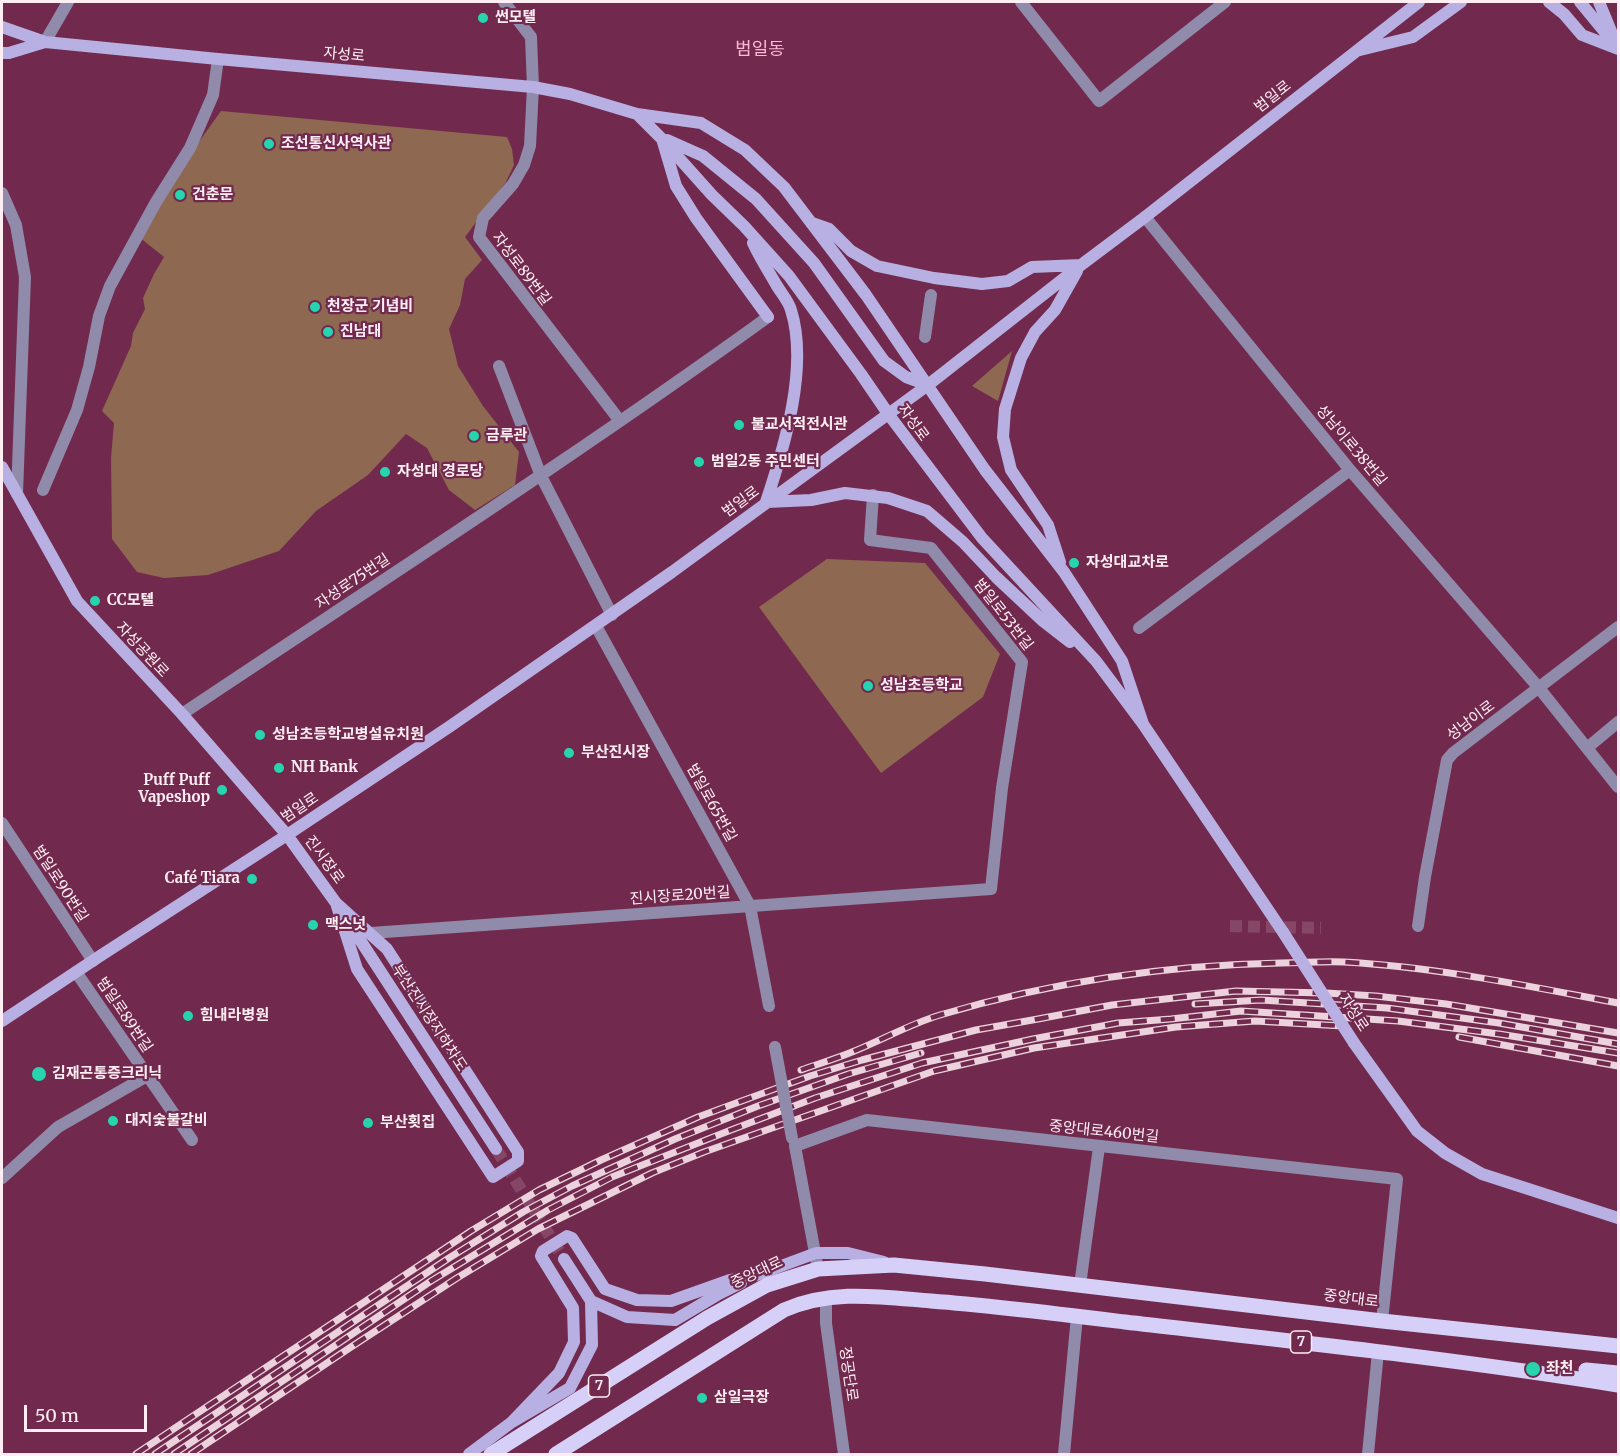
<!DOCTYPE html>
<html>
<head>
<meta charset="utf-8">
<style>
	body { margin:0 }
	#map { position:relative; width:1620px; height:1456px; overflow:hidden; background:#712a4d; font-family:Merriweather,serif }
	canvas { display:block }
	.frame { position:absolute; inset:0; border:3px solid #ffedf4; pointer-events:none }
	.scale { position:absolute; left:24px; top:1405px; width:123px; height:27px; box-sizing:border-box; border:3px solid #ffedf4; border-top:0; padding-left:8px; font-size:18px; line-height:21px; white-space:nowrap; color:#ffedf4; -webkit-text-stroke:4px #712a4d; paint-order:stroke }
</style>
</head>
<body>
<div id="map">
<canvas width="1620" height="1456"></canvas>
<div class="frame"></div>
<div class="scale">50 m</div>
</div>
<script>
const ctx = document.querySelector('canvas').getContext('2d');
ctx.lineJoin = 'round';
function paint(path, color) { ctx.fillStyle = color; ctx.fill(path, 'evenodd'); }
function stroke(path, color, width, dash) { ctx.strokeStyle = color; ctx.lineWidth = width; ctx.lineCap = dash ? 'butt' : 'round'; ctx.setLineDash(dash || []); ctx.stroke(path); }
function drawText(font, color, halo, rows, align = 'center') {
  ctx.font = font + ' Merriweather,"Noto Sans KR",serif'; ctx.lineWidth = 4.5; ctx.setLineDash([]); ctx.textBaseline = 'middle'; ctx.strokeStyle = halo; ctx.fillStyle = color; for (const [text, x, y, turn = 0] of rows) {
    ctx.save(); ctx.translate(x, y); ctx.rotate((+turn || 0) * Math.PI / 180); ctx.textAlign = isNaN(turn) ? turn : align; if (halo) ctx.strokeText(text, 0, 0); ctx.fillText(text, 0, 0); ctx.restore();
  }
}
const green = new Path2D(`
	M221,111L507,137L512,149L514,165L506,182L465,237L482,260L465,279L460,305L449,329L458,366L483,406L519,452L515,485L475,510L449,490L427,448L406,434L368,475L316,511L279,551L208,575L164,578L137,572L112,539L111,458L114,423L102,411L131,346L133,333L145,309L143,298L154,274L164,257L139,237L180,168Z
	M1012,351L998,401L972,386Z
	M827,559L925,563L1000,654L983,697L881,773L759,607Z`);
const pedestrianTunnel = new Path2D(`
	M1230,926L1321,928`);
const secondaryTunnel = new Path2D(`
	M496,1149L564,1259`);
const pedestrian = new Path2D(`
	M925,337L931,295`);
const minor = new Path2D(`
	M504,2L531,37L533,87L530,146L524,165L513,184L483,218L479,237L620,421
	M1021,2L1099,101L1225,2
	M45,42L68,2
	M2,193L16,225L25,277L17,494
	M1145,217L1350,470L1539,688L1618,787
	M499,366L541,476L612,615
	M43,490L77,410L89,367L99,316L110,286L156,202L190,148L213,95L218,59
	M596,626L750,906L769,1006
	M1139,628L1350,470
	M182,714C378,583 577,455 768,317
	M1587,748L1618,722
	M1418,926L1425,877L1447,760L1453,753L1618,627
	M371,933L991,889L1002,788L1022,662L931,548L870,540L873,495
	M76,972L192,1140
	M2,1178L58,1127L147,1076
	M818,1269L795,1146L867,1120L1397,1179L1382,1321
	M1080,1285L1099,1147
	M826,1297V1323L844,1454
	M1064,1454L1077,1316
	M1368,1454L1378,1352`);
const tertiary = new Path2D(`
	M2,823L93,961`);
const secondary = new Path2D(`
	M1549,2L1564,14L1582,35L1618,49
	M1580,2L1618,48
	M1599,2L1613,36
	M2,27L45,42L218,59L533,87L570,94L637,114L701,123L745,150L784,187L866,295L985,470L1064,572L1122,661L1143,724
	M1360,50L1413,37L1461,2
	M2,53H9L45,42
	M637,114L661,138L712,195L744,226L789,276L861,374L889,415L982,538L1096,661L1143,724L1283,932
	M667,140L703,156L756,199L814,263L884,361L906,377L928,385
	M663,142L676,186L696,218L768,317
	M812,223L829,229L851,251L877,266L934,278L982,284L1008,281L1032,267L1081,265
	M753,243C760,258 769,272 777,286C782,294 789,302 791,310C809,367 784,448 766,502
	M2,467L77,601L182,714L287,835L336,903L496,1149
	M767,502L811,500L845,493L888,498L927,511L963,542L996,577L1043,621L1070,642
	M1060,562L1048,525L1011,470L1003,437L1005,409L1021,358L1035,332L1055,310L1077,271
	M336,903L387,949L518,1152V1161L493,1177L357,969Z
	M2,1021L100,956L287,835L449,727L672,572L928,385L1081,265L1145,217L1419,2
	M1354,1043L1417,1131L1445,1153L1482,1174L1618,1218
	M564,1259L591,1301
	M757,1275L816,1253H848L884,1262
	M591,1301L627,1317L675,1320L717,1295L741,1283
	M512,1422L559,1373L574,1342L573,1308L541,1256L543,1251L567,1236L572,1238L605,1289L637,1300L671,1301L730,1280L764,1272
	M469,1454L512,1422L570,1388L592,1345L591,1301`);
const primary = new Path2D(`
	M1586,1370L1618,1373
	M491,1454L707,1318L767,1285L818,1269L894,1265L985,1274L1382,1321L1618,1346
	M556,1454L784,1310C832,1289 881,1297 931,1301C996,1306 1060,1314 1125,1322C1289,1341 1455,1359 1618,1385`);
const rail = new Path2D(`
	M1195,1004L1261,1000L1387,1008L1499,1023L1618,1044
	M1459,1037L1618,1066
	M801,1070C818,1064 835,1059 852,1052C882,1040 910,1024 940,1015C1051,982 1166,965 1281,963C1302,963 1323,961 1344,962C1437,967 1527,986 1618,1003
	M136,1454L471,1231L539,1190L601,1160L698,1117L810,1076L862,1060L976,1030L1038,1019L1112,1005L1236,991L1326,993L1376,996L1446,1004L1618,1033
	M155,1454L449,1258L523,1212L572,1186L675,1139L758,1106L848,1074L921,1053
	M174,1454L431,1281L548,1210L612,1177L731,1130L815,1098L922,1063L1033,1039L1118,1023L1171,1019L1241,1011L1398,1021L1499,1034L1618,1053
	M191,1454L351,1347L457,1278L538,1229L652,1173L704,1152L934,1071L1034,1048L1176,1027L1255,1021L1343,1026`);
const pedestrianBridge = new Path2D(`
	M775,1047L792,1138`);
const secondaryBridge = new Path2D(`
	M1283,932L1354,1043`);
const markers = [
	[483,18,6,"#26d5ae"],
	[269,144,6,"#26d5ae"],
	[180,195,6,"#26d5ae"],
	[315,307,6,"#26d5ae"],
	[328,332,6,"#26d5ae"],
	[739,425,6,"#26d5ae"],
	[474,436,6,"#26d5ae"],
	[699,462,6,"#26d5ae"],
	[385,472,6,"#26d5ae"],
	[1074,563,6,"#26d5ae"],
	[95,601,6,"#26d5ae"],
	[868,686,6,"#26d5ae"],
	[260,735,6,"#26d5ae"],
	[569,753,6,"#26d5ae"],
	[279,768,6,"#26d5ae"],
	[222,790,6,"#26d5ae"],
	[252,879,6,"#26d5ae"],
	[313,925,6,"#26d5ae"],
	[188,1016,6,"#26d5ae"],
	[39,1074,8,"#26d5ae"],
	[113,1121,6,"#26d5ae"],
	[368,1123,6,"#26d5ae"],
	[1533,1369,8,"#26d5ae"],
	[702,1398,6,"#26d5ae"]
];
const shields = [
	[1301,1342,21],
	[599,1386,21]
];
const shieldNames = [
	["7",1301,1342],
	["7",599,1386]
];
const poiNames = [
	["썬모텔",495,18],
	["조선통신사역사관",281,144],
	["건춘문",192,195],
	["천장군 기념비",327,307],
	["진남대",340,332],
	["불교서적전시관",751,425],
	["금루관",486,436],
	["범일2동 주민센터",711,462],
	["자성대 경로당",397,472],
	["자성대교차로",1086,563],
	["CC모텔",107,601],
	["성남초등학교",880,686],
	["성남초등학교병설유치원",272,735],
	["부산진시장",581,753],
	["NH Bank",291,768],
	["Puff Puff",210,781,"right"],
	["Vapeshop",210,798,"right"],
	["Café Tiara",240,879,"right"],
	["맥스넛",325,925],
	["힘내라병원",200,1016],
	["김재곤통증크리닉",52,1074],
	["대지숯불갈비",125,1121],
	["부산횟집",380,1123],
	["좌천",1546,1369],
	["삼일극장",714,1398]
];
const streetNames = [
	["자성로",344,55,5],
	["범일로",1273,97,-38],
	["자성로89번길",521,269,53],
	["자성로",913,423,54],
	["성남이로38번길",1351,446,50],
	["범일로",741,502,-36],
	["자성로75번길",353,582,-34],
	["범일로53번길",1003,615,52],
	["자성공원로",142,650,47],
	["성남이로",1471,721,-37],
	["범일로65번길",711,803,61],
	["범일로",300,808,-34],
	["진시장로",324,860,54],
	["범일로90번길",60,884,57],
	["진시장로20번길",680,896,-4],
	["자성로",1353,1013,57],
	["범일로89번길",124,1015,56],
	["부산진시장지하차도",429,1018,57],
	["중앙대로460번길",1104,1132,6],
	["중앙대로",757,1273,-25],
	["중앙대로",1351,1299,7],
	["정공단로",848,1374,82]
];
const quarterNames = [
	["범일동",760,50]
];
paint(green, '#8e6851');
stroke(pedestrianTunnel, '#864766', 12, [12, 6]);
stroke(secondaryTunnel, '#864766', 12, [12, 6]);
stroke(pedestrian, '#908aab', 12);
stroke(minor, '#908aab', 12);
stroke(tertiary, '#908aab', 12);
stroke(secondary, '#b8afe2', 12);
stroke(primary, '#d6cff7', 15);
stroke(rail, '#ebd2dd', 7);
stroke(rail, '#712a4d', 4.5, [14]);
stroke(pedestrianBridge, '#908aab', 12);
stroke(secondaryBridge, '#b8afe2', 12);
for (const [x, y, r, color] of markers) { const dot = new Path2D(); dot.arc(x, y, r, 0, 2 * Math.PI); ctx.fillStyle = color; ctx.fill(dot); stroke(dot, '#712a4d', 2); }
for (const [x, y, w] of shields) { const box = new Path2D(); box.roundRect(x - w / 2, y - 11, w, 22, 4.5); ctx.fillStyle = '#712a4d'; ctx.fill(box); stroke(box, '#ffedf4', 1.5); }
drawText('bold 14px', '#ffedf4', null, shieldNames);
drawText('bold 15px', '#ffedf4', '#712a4d', poiNames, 'left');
drawText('15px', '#ffedf4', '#712a4d', streetNames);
drawText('18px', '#fcb8d4', '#712a4d', quarterNames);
</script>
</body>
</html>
